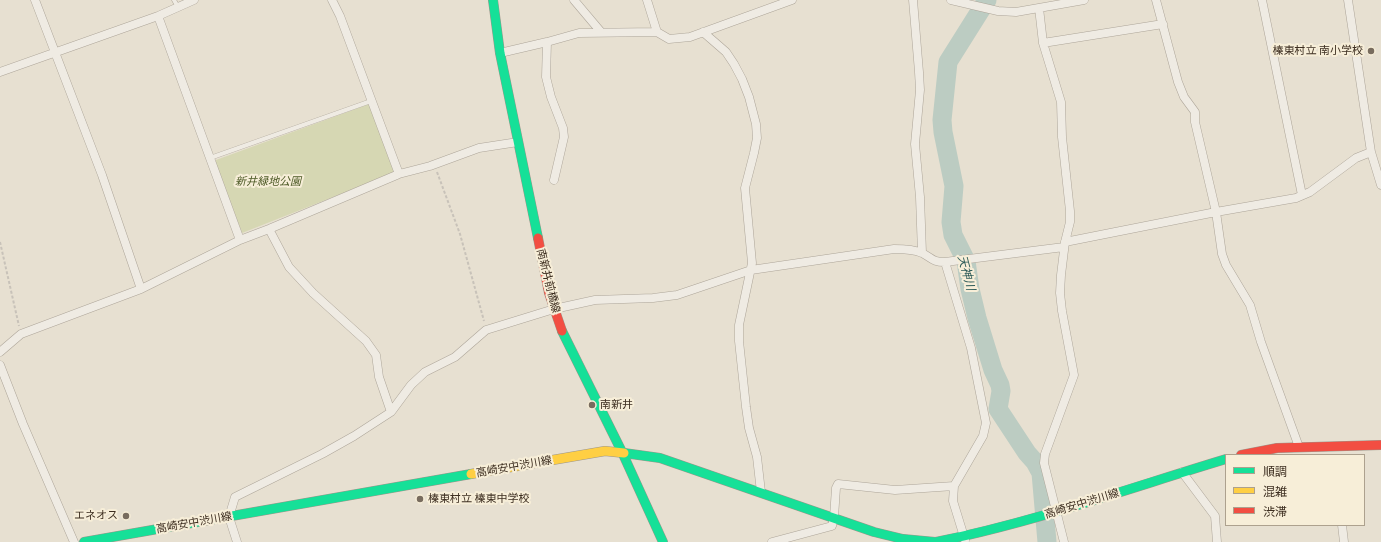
<!DOCTYPE html>
<html>
<head>
<meta charset="utf-8">
<style>
	body { margin:0 }
	#map { position:relative; width:1381px; height:542px; overflow:hidden; background:#e7e0d1; font-family:Merriweather,"Noto Sans JP",serif }
	canvas { display:block }
	.legend { position:absolute; left:1225px; top:454px; width:140px; height:72px; box-sizing:border-box; background:#f7eed8; border:1px solid #ada18e; margin:0; padding:5px 7px; list-style:none; font-size:12px; color:#3d2e20 }
	.legend li { display:flex; align-items:center; gap:8px; height:20px }
	.legend b { width:20px; border:1px solid #ada18e }
</style>
</head>
<body>
<div id="map">
<canvas width="1381" height="542"></canvas>
<ul class="legend">
<li><b style="height:5px;background:#16e098"></b>順調</li>
<li><b style="height:5px;background:#ffcf43"></b>混雑</li>
<li><b style="height:5px;background:#f24e42"></b>渋滞</li>
</ul>
</div>
<script>
const ctx = document.querySelector('canvas').getContext('2d');
ctx.lineJoin = 'round';
function paint(path, color) { ctx.fillStyle = color; ctx.fill(path, 'evenodd'); }
function stroke(path, color, width, dash) { ctx.strokeStyle = color; ctx.lineWidth = width; ctx.lineCap = dash ? 'butt' : 'round'; ctx.setLineDash(dash || []); ctx.stroke(path); }
function drawText(font, color, halo, rows, align = 'center') {
  ctx.font = font + ' Merriweather,"Noto Sans JP",serif'; ctx.lineWidth = 4; ctx.setLineDash([]); ctx.textBaseline = 'middle'; ctx.strokeStyle = halo; ctx.fillStyle = color; for (const [text, x, y, turn = 0] of rows) {
    ctx.save(); ctx.translate(x, y); ctx.rotate((+turn || 0) * Math.PI / 180); ctx.textAlign = isNaN(turn) ? turn : align; if (halo) ctx.strokeText(text, 0, 0); ctx.fillText(text, 0, 0); ctx.restore();
  }
}
const green = new Path2D(`
	M369,104L378,124L394,169V173L242,233L215,163L216,160Z`);
const river = new Path2D(`
	M987,0L948,62L942,120L943,132L954,186L951,222L953,235L966,261L970,289L977,318L993,370L1000,385L1001,391L998,409L1027,453L1035,462L1041,473L1047,542`);
const path = new Path2D(`
	M437,172L460,234L484,321
	M0,242L19,326`);
const lane = new Path2D(`
	M174,0L178,7
	M210,158L371,101`);
const street = new Path2D(`
	M35,0L102,175L141,289
	M332,0L340,16L399,174
	M574,0L601,32
	M647,0L657,32
	M913,0L919,72L920,90L915,144L920,197L922,253
	M951,0L998,11L1016,12L1084,0
	M1156,0L1178,82L1184,97L1195,112V122L1216,212L1222,254L1226,265L1250,305L1261,342L1299,447
	M1262,0L1302,195
	M1348,0L1371,152L1381,185
	M1039,8L1043,43L1061,102L1062,137L1070,211V222L1065,242L1061,275L1060,293L1062,311L1074,375L1045,454L1044,463L1064,542
	M158,16L240,240
	M703,32L726,52L734,64L742,79L749,97L756,124L757,138L754,153L745,188L752,263L739,325V341L746,407L749,428L757,457L761,492
	M547,42L546,77L551,97L563,128L564,137L554,180
	M1043,43L1163,24
	M500,53L547,42L579,33L657,32L669,39L690,37L792,0
	M0,72L158,16L194,0
	M269,229L289,267L313,293L366,341L376,355L379,377L391,412
	M1065,242L1216,212L1296,198L1310,192L1356,158L1371,152
	M945,262L971,348L986,423L983,436L954,486L953,501L965,540
	M0,352L21,334L141,289L240,240L269,229L399,174L430,166L479,148L518,142
	M0,365L23,424L74,542
	M1182,472L1215,516L1217,542
	M1342,525L1344,542
	M237,542L229,517L235,497L322,454L354,436L391,412L411,385L425,372L455,357L486,330L554,309L595,300L653,298L677,295L751,270L894,249C903,249 913,249 922,253C932,258 932,262 945,262L1064,247
	M772,542L832,526L834,517L836,488L838,484L895,490L954,486`);
const fast = new Path2D(`
	M493,0L500,53L538,238
	M562,331L622,452L663,542
	M624,453L660,458L874,532L903,539L935,542
	M84,542L471,474
	M936,542C1035,522 1130,488 1226,459`);
const slow = new Path2D(`
	M471,474L605,451L624,453`);
const jam = new Path2D(`
	M538,238L549,293L562,331
	M1241,455L1277,448L1381,445`);
const markers = [
	[1371,51,4,"#786c5e"],
	[592,405,4,"#786c5e"],
	[420,499,4,"#786c5e"],
	[126,516,4,"#786c5e"]
];
const poiNames = [
	["榛東村立 南小学校",1363,51],
	["南新井",600,405,"left"],
	["榛東村立 榛東中学校",428,499,"left"],
	["エネオス",118,516]
];
const parkNames = [
	["新井緑地公園",268,182]
];
const streetNames = [
	["南新井前橋線",548,281,76],
	["高崎安中渋川線",514,467,-10],
	["高崎安中渋川線",1082,504,-17],
	["高崎安中渋川線",194,523,-10]
];
const waterNames = [
	["天神川",966,273,75]
];
paint(green, '#d6d7b3');
stroke(river, '#bcccc2', 19);
stroke(lane, '#ada599', 5);
stroke(street, '#ada599', 9);
stroke(fast, '#9c958a', 10);
stroke(slow, '#9c958a', 10);
stroke(jam, '#9c958a', 10);
stroke(path, '#c8c2b9', 2, [3, 2]);
stroke(lane, '#efebe3', 4);
stroke(street, '#efebe3', 8);
stroke(fast, '#16e098', 9);
stroke(slow, '#ffcf43', 9);
stroke(jam, '#f24e42', 9);
for (const [x, y, r, color] of markers) { const dot = new Path2D(); dot.arc(x, y, r, 0, 2 * Math.PI); ctx.fillStyle = color; ctx.fill(dot); stroke(dot, '#f7eed8', 1.5); }
drawText('11px', '#3d2e20', '#f7eed8', poiNames, 'right');
drawText('italic 11px', '#4d5a26', '#f7eed8', parkNames);
drawText('11px', '#3d2e20', '#f7eed8', streetNames);
drawText('italic 12px', '#2f5d5a', '#f7eed8', waterNames);
</script>
</body>
</html>
